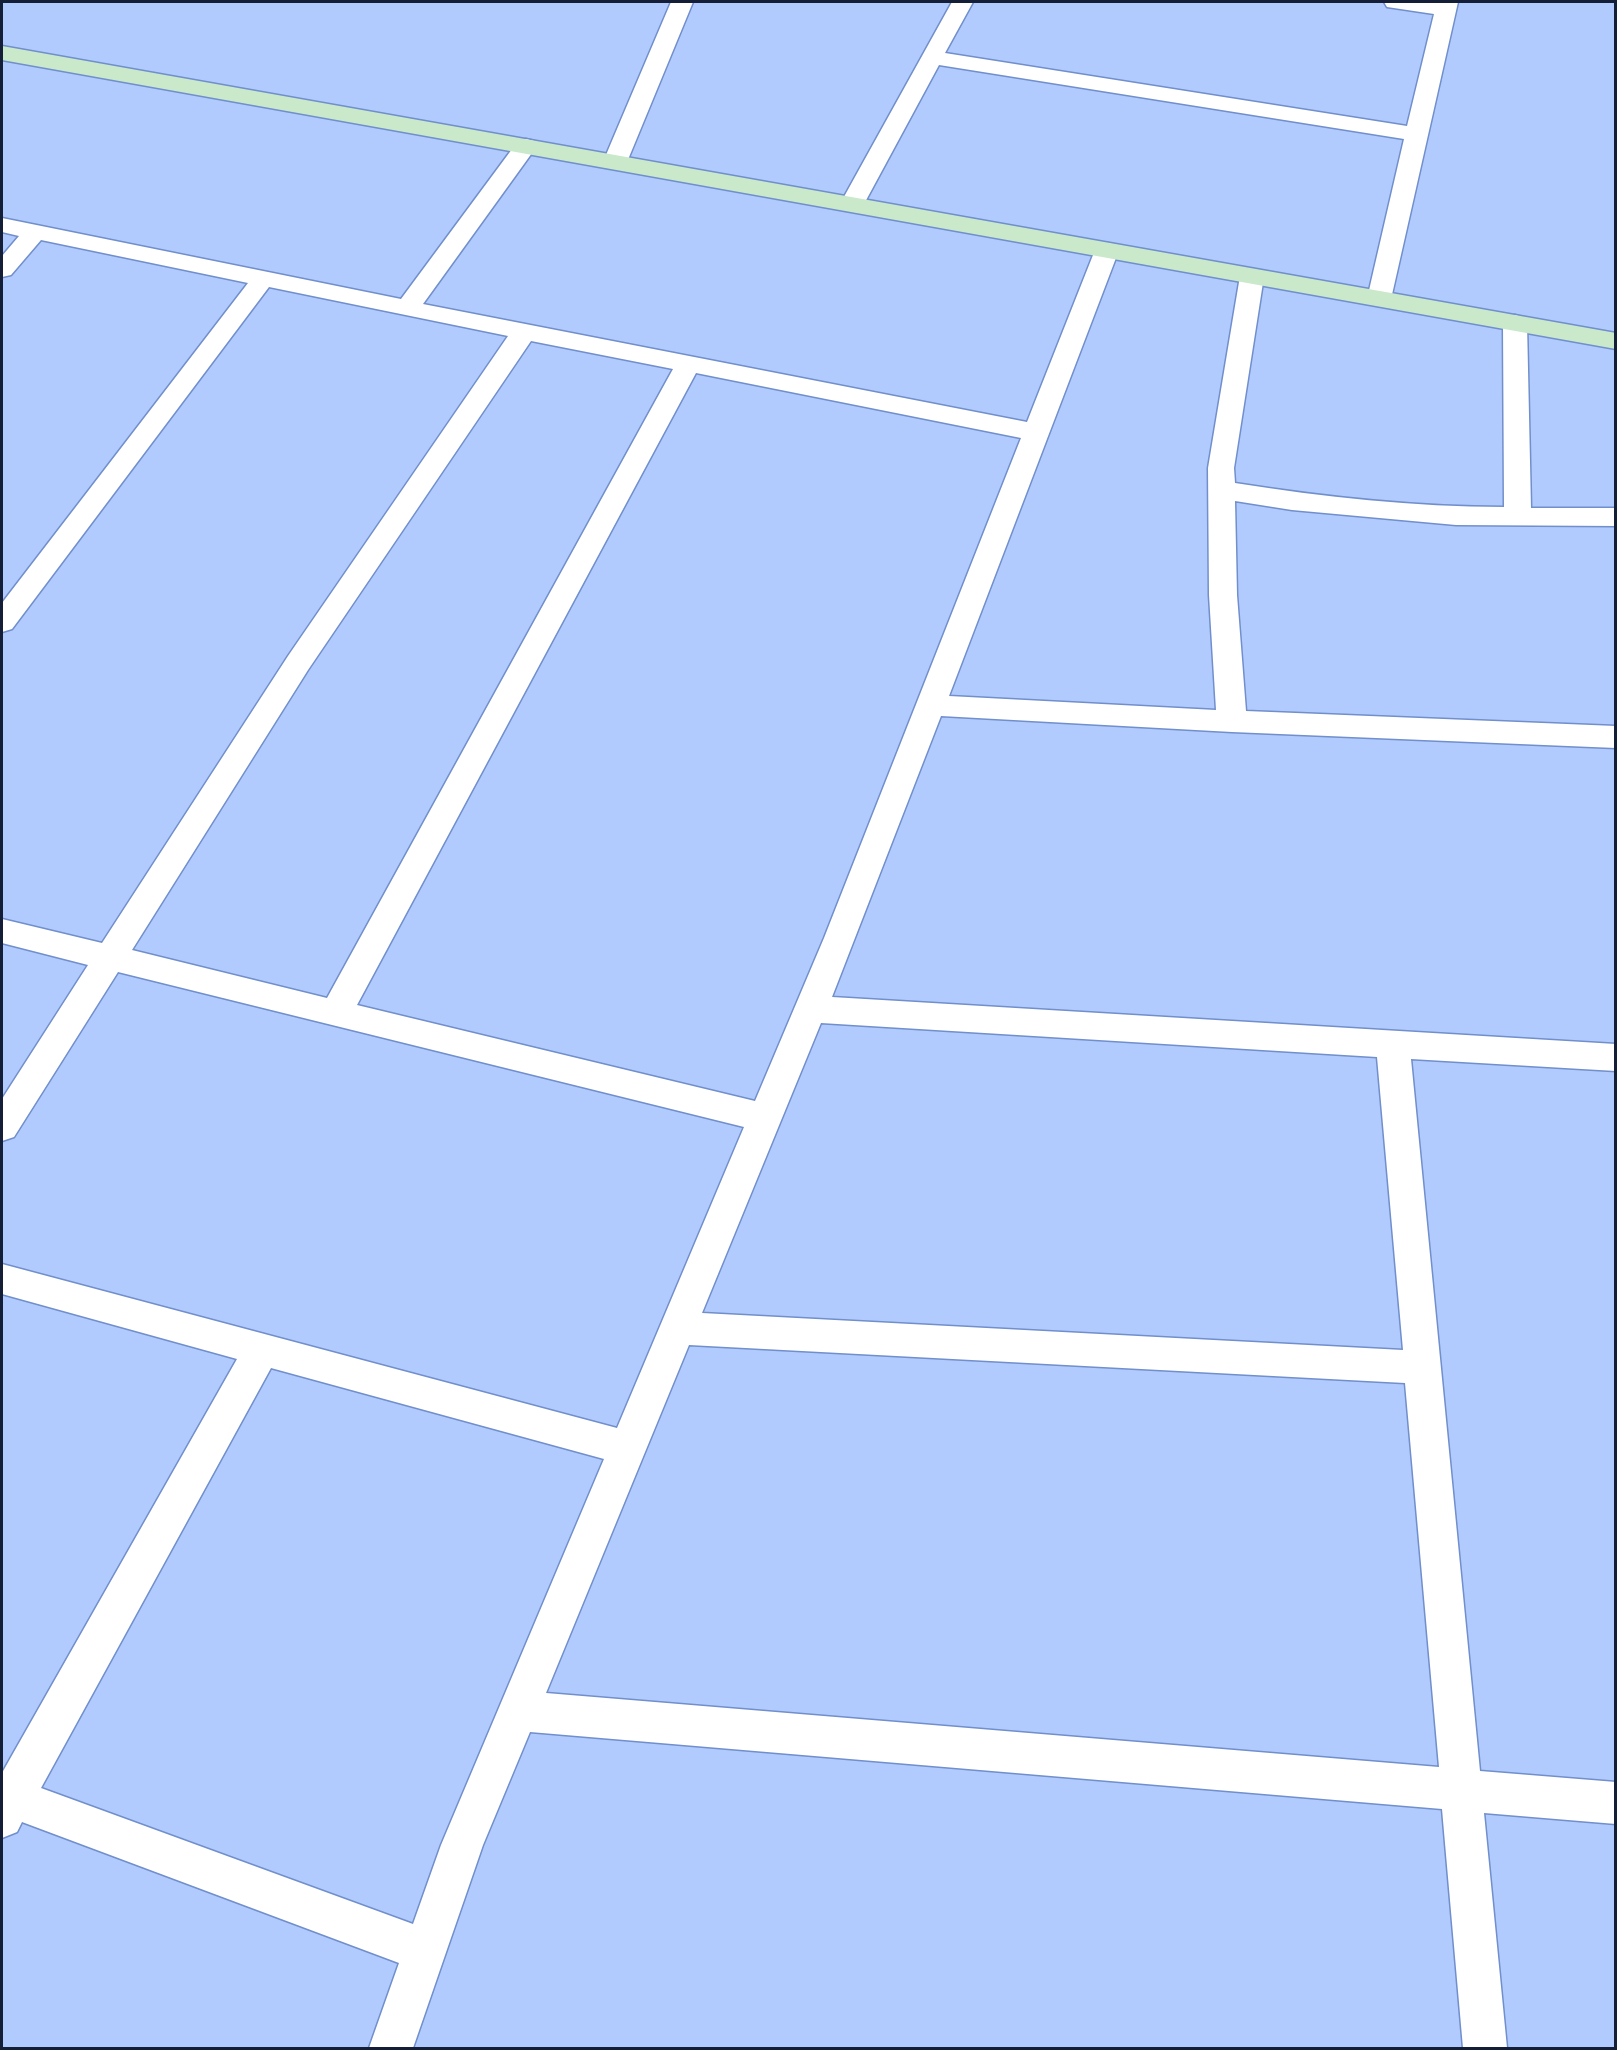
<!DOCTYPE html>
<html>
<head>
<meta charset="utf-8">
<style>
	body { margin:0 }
	#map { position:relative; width:1617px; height:2050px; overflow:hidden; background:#b1cbff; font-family:"Public Sans",sans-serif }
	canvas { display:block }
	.frame { position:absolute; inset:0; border:3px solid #141f37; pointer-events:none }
</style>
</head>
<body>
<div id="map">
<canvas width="1617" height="2050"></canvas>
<div class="frame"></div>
</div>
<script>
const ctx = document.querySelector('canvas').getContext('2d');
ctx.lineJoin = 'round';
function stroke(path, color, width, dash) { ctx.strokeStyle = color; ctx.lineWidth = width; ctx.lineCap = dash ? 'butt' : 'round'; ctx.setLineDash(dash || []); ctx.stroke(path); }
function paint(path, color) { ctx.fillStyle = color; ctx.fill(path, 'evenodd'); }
const street = new Path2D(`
	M671,2H693L627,162L623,167L615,169L607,167L603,162Z
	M952,2H973L945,53L1407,126L1434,14L1387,7L1384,2H1458L1391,299L1388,304L1379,306L1370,304L1367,299L1404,139L939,65L864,204L860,209L852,211L844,209L840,204Z
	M526,139L534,141L537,146L423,304L1027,422L1095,250L1098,245L1107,243L1116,245L1119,250L949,696L1216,710L1209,595L1208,468L1240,276L1243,271L1252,269L1261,271L1264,276L1234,468L1235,483C1324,497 1414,507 1504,507L1503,323L1506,318L1515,315L1524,318L1527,323L1531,508H1616V526L1456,525L1292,510L1235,501L1237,595L1246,711L1616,726V748L1232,732L941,716L832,997L1616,1044V1071L1411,1059L1480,1771L1616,1782V1824L1484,1813L1507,2048H1463L1442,1809L530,1732L483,1845L413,2048H369L399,1963L22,1822L17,1832L2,1838V1773L237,1359L2,1294V1264L617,1428L744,1127L118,972L14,1137L2,1141V1099L88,965L2,943V919L102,943L288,656L508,336L269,287L12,629L2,632V603L248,283L41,240L11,275L2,277V256L19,236L2,232V218L401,299L518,141ZM531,341L673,369L327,998L132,950L308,670ZM696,373L1021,438L824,938L755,1101L357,1005ZM821,1023L1377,1057L1403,1350L702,1313ZM689,1345L1405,1383L1439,1767L546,1693ZM271,1368L604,1459L441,1845L413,1924L41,1788Z`);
const secondary = new Path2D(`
	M2,46L1616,333V349L2,60Z`);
stroke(street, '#718fcb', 3);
stroke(secondary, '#718fcb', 3);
paint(street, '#fff');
paint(secondary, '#c9e9ca');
</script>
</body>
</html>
